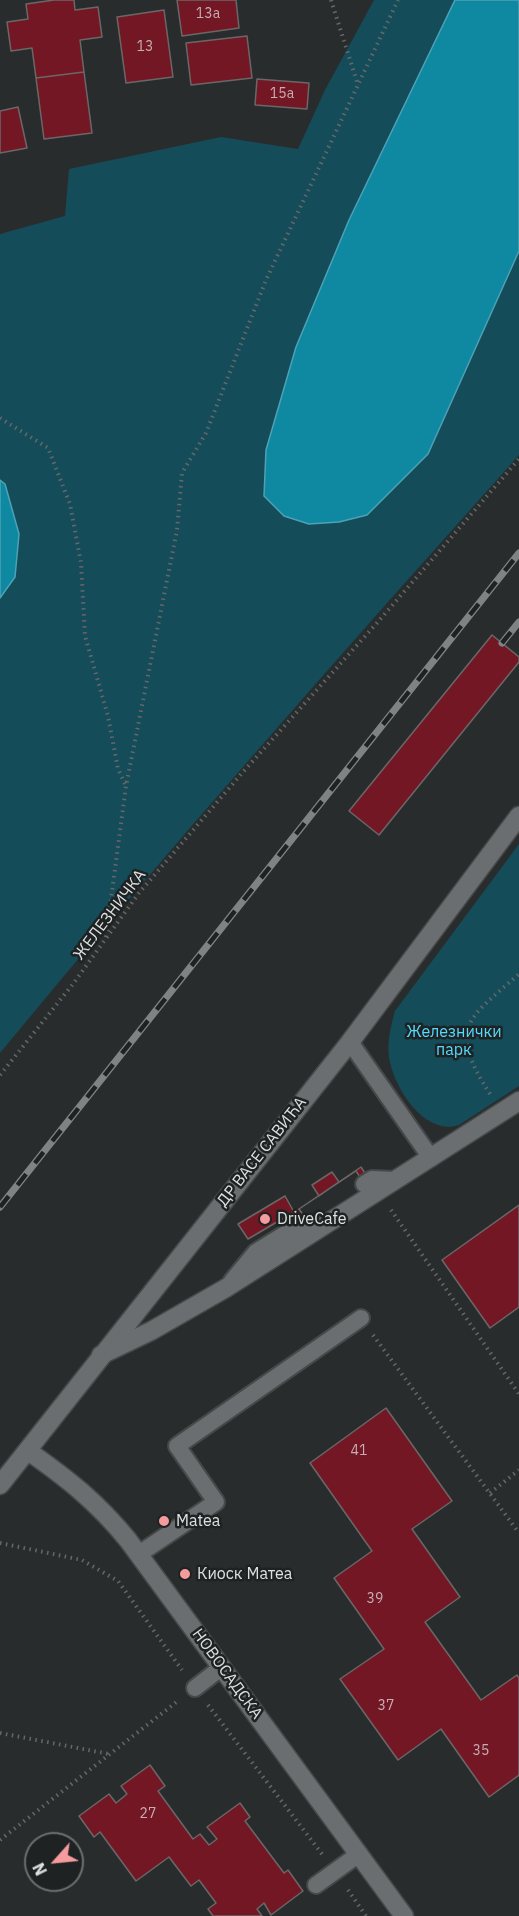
<!DOCTYPE html>
<html>
<head>
<meta charset="utf-8">
<style>
	body { margin:0 }
	#map { position:relative; width:519px; height:1916px; overflow:hidden; background:#292c2d; font-family:"IBM Plex Sans",sans-serif }
	canvas { display:block }
	.north { position:absolute; left:24px; top:1832px; width:60px; height:60px; box-sizing:border-box; background:#1f2223; border:2px solid #6b6e6f; border-radius:50%; rotate:243deg; font-size:16px; font-weight:700; line-height:24px; text-align:center; color:#dee0e1 }
	.north::after { content:''; display:block; margin:auto; width:21px; height:27px; background:#f59b9d; clip-path:polygon(50% 0,100% 100%,50% 72%,0 100%) }
</style>
</head>
<body>
<div id="map">
<canvas width="519" height="1916"></canvas>
<div class="north">N</div>
</div>
<script>
const ctx = document.querySelector('canvas').getContext('2d');
ctx.lineJoin = 'round';
function paint(path, color) { ctx.fillStyle = color; ctx.fill(path, 'evenodd'); }
function stroke(path, color, width, dash) { ctx.strokeStyle = color; ctx.lineWidth = width; ctx.lineCap = dash ? 'butt' : 'round'; ctx.setLineDash(dash || []); ctx.stroke(path); }
function drawText(font, color, halo, rows, align = 'center') {
  ctx.font = font + ' "IBM Plex Sans",sans-serif'; ctx.lineWidth = 5; ctx.setLineDash([]); ctx.textBaseline = 'middle'; ctx.strokeStyle = halo; ctx.fillStyle = color; for (const [text, x, y, turn = 0] of rows) {
    ctx.save(); ctx.translate(x, y); ctx.rotate((+turn || 0) * Math.PI / 180); ctx.textAlign = isNaN(turn) ? turn : align; if (halo) ctx.strokeText(text, 0, 0); ctx.fillText(text, 0, 0); ctx.restore();
  }
}
const green = new Path2D(`
	M374,0H519V455C343,652 168,849 0,1053V598L15,577L5,484L0,480V234L65,216L69,169L221,137L298,149L325,90Z
	M519,844V1086L459,1125C424,1137 393,1086 389,1057C387,1041 391,1026 395,1011Z`);
const water = new Path2D(`
	M455,0H519V251L428,454L367,515L339,522L309,524L284,516L264,496L266,450L296,347L349,220Z
	M0,480L5,484L19,534L15,577L0,598Z`);
const building = new Path2D(`
	M54,0H74L75,10L98,7L102,37L80,40L84,72L36,78L32,48L11,51L7,22L28,19L26,4Z
	M177,0H236L239,28L182,36Z
	M164,10L173,77L126,83L117,17Z
	M247,36L252,78L191,85L186,43Z
	M84,72L92,133L44,139L36,78Z
	M257,79L309,83L307,109L255,105Z
	M18,107L27,148L0,153V111Z
	M492,635L519,657V662L379,835L349,811Z
	M361,1167L372,1184L311,1226L299,1209Z
	M356,1171L367,1188L305,1229L293,1213Z
	M332,1172L339,1182L319,1196L312,1185Z
	M285,1196L294,1212L248,1239L238,1224Z
	M519,1205V1307L490,1328L442,1260Z
	M386,1408L452,1501L412,1529L460,1597L425,1622L481,1700L517,1675L519,1678V1775L489,1797L441,1729L398,1760L340,1679L384,1649L334,1578L372,1551L310,1463Z
	M150,1765L165,1786L158,1791L193,1839L200,1834L209,1845L217,1839L207,1827L240,1803L250,1817L245,1821L284,1873L288,1870L303,1891L271,1915L264,1903L257,1909L262,1916H213L208,1909L216,1903L199,1880L191,1886L169,1857L136,1881L100,1832L94,1837L79,1816L109,1794L116,1803L127,1794L121,1786Z`);
const path = new Path2D(`
	M331,0L358,85
	M0,418L48,448L70,504L81,563L85,636L108,716L118,769L126,786
	M106,937L126,786L177,530L182,473L206,433L266,280L398,0
	M0,1075L73,984L139,893L243,772L377,623L519,459
	M490,1094C447,1027 467,1020 519,974
	M391,1210L519,1394
	M373,1335L519,1533
	M490,1493L519,1470
	M0,1543L82,1560L118,1581L182,1670
	M208,1705L322,1854
	M0,1733L109,1754
	M0,1840L179,1700
	M348,1890L366,1916`);
const service = new Path2D(`
	M350,1042L431,1158
	M364,1184L372,1179L395,1180
	M232,1281L256,1252L301,1224
	M139,1554L216,1502L177,1446L361,1318
	M195,1688L222,1667
	M316,1885L359,1854`);
const minor = new Path2D(`
	M101,1355L151,1331L226,1288L519,1101`);
const tertiary = new Path2D(`
	M28,1451C68,1479 97,1502 128,1540L404,1916
	M0,1485L350,1042L519,816`);
const rail = new Path2D(`
	M502,643L519,622
	M0,1207L519,553`);
const markers = [
	[265,1219,6,"#f59b9d"],
	[164,1521,6,"#f59b9d"],
	[185,1574,6,"#f59b9d"]
];
const numberNames = [
	["13a",208,14],
	["13",145,47],
	["15a",282,94],
	["41",359,1451],
	["39",375,1599],
	["37",386,1706],
	["35",481,1751],
	["27",148,1814]
];
const streetNames = [
	["ЖЕЛЕЗНИЧКА",110,915,-53],
	["ДР ВАСЕ САВИЋА",262,1152,-52],
	["НОВОСАДСКА",227,1674,54]
];
const parkNames = [
	["Железнички",454,1032],
	["парк",454,1050]
];
const poiNames = [
	["DriveCafe",277,1219],
	["Matea",176,1521],
	["Киоск Матеа",197,1574]
];
paint(green, '#154c5a');
paint(water, '#0f88a2');
stroke(water, '#4da2b5', 1.5);
paint(building, '#741725');
stroke(building, '#6b6767', 1.5);
stroke(service, '#46494a', 20);
stroke(minor, '#46494a', 21);
stroke(tertiary, '#46494a', 21);
stroke(path, '#656869', 4, [1.5, 4.5]);
stroke(service, '#6b6e70', 16);
stroke(minor, '#6b6e70', 18);
stroke(tertiary, '#6b6e70', 18);
stroke(rail, '#808384', 7);
stroke(rail, '#1f2223', 4.5, [14]);
for (const [x, y, r, color] of markers) { const dot = new Path2D(); dot.arc(x, y, r, 0, 2 * Math.PI); ctx.fillStyle = color; ctx.fill(dot); stroke(dot, '#1f2223', 2); }
drawText('14px', '#c4aeb2', null, numberNames);
drawText('16px', '#dee0e1', '#1f2223', streetNames);
drawText('16px', '#53dcfe', '#1f2223', parkNames);
drawText('16px', '#dee0e1', '#1f2223', poiNames, 'left');
</script>
</body>
</html>
